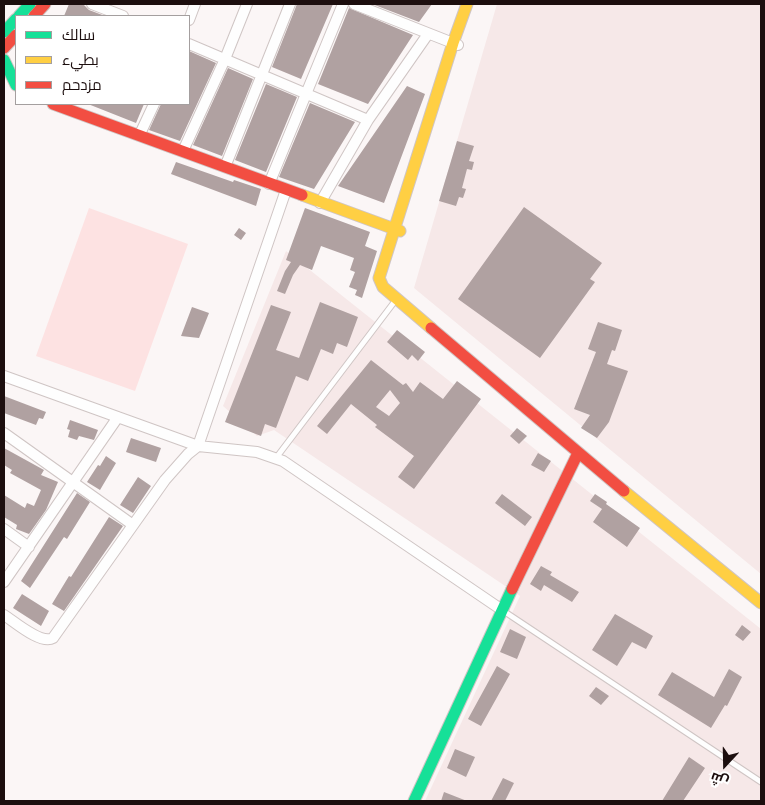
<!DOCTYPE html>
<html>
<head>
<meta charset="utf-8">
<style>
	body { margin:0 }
	#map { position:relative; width:765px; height:805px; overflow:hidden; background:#fbf6f6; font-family:"Varela Round",Cairo,sans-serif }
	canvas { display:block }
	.frame { position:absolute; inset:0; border:5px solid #1c0e0e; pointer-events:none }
	.legend { position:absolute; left:15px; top:15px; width:175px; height:90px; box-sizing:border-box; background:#fff; border:1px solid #a49f9f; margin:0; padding:6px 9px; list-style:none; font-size:15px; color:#1c0e0e }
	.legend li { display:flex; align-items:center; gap:10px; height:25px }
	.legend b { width:25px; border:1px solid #a49f9f }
	.north { position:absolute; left:700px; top:740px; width:50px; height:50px; -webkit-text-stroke:4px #fff; paint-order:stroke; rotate:201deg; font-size:14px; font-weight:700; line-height:20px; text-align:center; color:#1c0e0e }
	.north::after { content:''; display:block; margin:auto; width:18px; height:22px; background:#1c0e0e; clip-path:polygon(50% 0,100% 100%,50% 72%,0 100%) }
</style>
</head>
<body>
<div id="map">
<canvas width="765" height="805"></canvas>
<div class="frame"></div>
<ul class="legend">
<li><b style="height:6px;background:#16e098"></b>سالك</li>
<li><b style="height:6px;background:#ffcf43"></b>بطيء</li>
<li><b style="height:6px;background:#f24e42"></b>مزدحم</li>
</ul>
<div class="north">ش</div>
</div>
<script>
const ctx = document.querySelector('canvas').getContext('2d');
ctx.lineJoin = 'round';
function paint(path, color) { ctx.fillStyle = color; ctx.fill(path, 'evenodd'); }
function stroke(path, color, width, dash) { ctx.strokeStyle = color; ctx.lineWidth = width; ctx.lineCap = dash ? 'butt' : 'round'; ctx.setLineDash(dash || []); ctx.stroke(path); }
const built = new Path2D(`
	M497,4H761V574L414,288Z
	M286,251L761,629V801H425L520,596L274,430L257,436L223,406Z`);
const green = new Path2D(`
	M89,208L188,244L135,391L36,356Z`);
const building = new Path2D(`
	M69,4H83L89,10L105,16H64Z
	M297,4H333L301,79L272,67Z
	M372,4H432L419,22Z
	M349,8L413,35L368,104L318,84Z
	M189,51L216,63L180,141L149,130L161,104H189Z
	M228,68L253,79L222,156L193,145Z
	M266,84L297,97L266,172L235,160Z
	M407,86L425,94L384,203L338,186Z
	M310,103L355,122L314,189L279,177Z
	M88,104H144L136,123Z
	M457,141L474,146L469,161L474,162L472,170L467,169L462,188L466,189L463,198L459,197L456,206L439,201Z
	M176,162L233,182L234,180L261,189L256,206L171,174Z
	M524,207L602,263L590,279L595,282L540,358L458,299Z
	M305,208L370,232L365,246L377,251L362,298L355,295L357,290L349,287L355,272L350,270L354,258L321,246L312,270L300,265L293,275L285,294L277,291L285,271L291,262L286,260Z
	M239,228L246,233L241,240L234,235Z
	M320,302L358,317L347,347L337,343L333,354L321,349L308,381L296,376L276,428L265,424L261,436L225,422L271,305L291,312L276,350L299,358Z
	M192,307L209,313L199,338L181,336Z
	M598,322L622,330L615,351L612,350L607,364L628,371L609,422L597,438L581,428L590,415L574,409L596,352L588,349Z
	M397,330L425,352L418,361L412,355L408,360L387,342Z
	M371,360L403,385L406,383L413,392L420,382L443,399L457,381L481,399L414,489L398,477L414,456L375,427L377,425L351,404L327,434L317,426ZM390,390L400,403L389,416L376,407Z
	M4,396L46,412L43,419L39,418L36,425L4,413Z
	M70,420L98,430L94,440L79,436L77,440L68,437L70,430L67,429Z
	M517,428L527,436L519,444L510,436Z
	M131,438L161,448L156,462L126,452Z
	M4,448L44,470L41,475L58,482L46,510L29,534L16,529L17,525L4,517V495L25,508L27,503L34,506L41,490L10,473L12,470L4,465Z
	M538,453L551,461L544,472L531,465Z
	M106,456L116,463L100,490L87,482L98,465L100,466Z
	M138,477L151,486L133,513L120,505Z
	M77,493L90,502L67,539L64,537L30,588L21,581Z
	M502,494L532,517L525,526L495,503Z
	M595,494L607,502L606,504L640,528L627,547L593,522L602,509L590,501Z
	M109,517L123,526L64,611L52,604L69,576L71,577Z
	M541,566L552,572L550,575L579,592L572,602L544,585L541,591L530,584Z
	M22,594L49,611L41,626L13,608Z
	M615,614L653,636L646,649L632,642L617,666L592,650Z
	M742,625L751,632L743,641L735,635Z
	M510,629L526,637L517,659L500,652Z
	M497,666L510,674L481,726L468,719Z
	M729,669L742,677L727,706L725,705L711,728L658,695L672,672L714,697Z
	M596,687L609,696L601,705L589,696Z
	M455,749L475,757L466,777L447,768Z
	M689,757L705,768L683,801H662Z
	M503,778L514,783L505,801H491Z
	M444,792L467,801H441Z`);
const lane = new Path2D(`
	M276,458L395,301
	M502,610L761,782`);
const street = new Path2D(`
	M92,4L123,16
	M354,4L458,45
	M189,20L195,4
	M189,44L368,120
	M140,134L154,104
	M183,151L225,59L247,4
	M225,167L290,4
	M269,184L343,4
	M320,203L368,120L428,34
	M4,376L198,446L257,452L283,461L502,610
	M4,433L133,525
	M4,529L29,547
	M4,582L118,417
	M4,615C15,622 41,645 53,638L165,480L188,454L198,446L286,190`);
const fast = new Path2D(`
	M19,16L30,4
	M4,32L16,19
	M4,60L16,85
	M414,801L512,589`);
const slow = new Path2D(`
	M302,195L400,231
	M431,328L383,287L379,278L453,43L467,4
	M624,491L761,603`);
const jam = new Path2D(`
	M34,16L45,4
	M4,48L16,35
	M53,104L302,195
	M431,328L624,491
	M512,589L578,453`);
paint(built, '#f6e8e8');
paint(green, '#fde2e2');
paint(building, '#b0a1a1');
stroke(lane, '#cfc5c4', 7);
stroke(street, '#cfc5c4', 12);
stroke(fast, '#cfc5c4', 13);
stroke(slow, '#cfc5c4', 13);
stroke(jam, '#cfc5c4', 13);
stroke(lane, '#fefefe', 5);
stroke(street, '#fefefe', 10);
stroke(fast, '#16e098', 11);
stroke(slow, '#ffcf43', 11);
stroke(jam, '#f24e42', 11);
</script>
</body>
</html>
